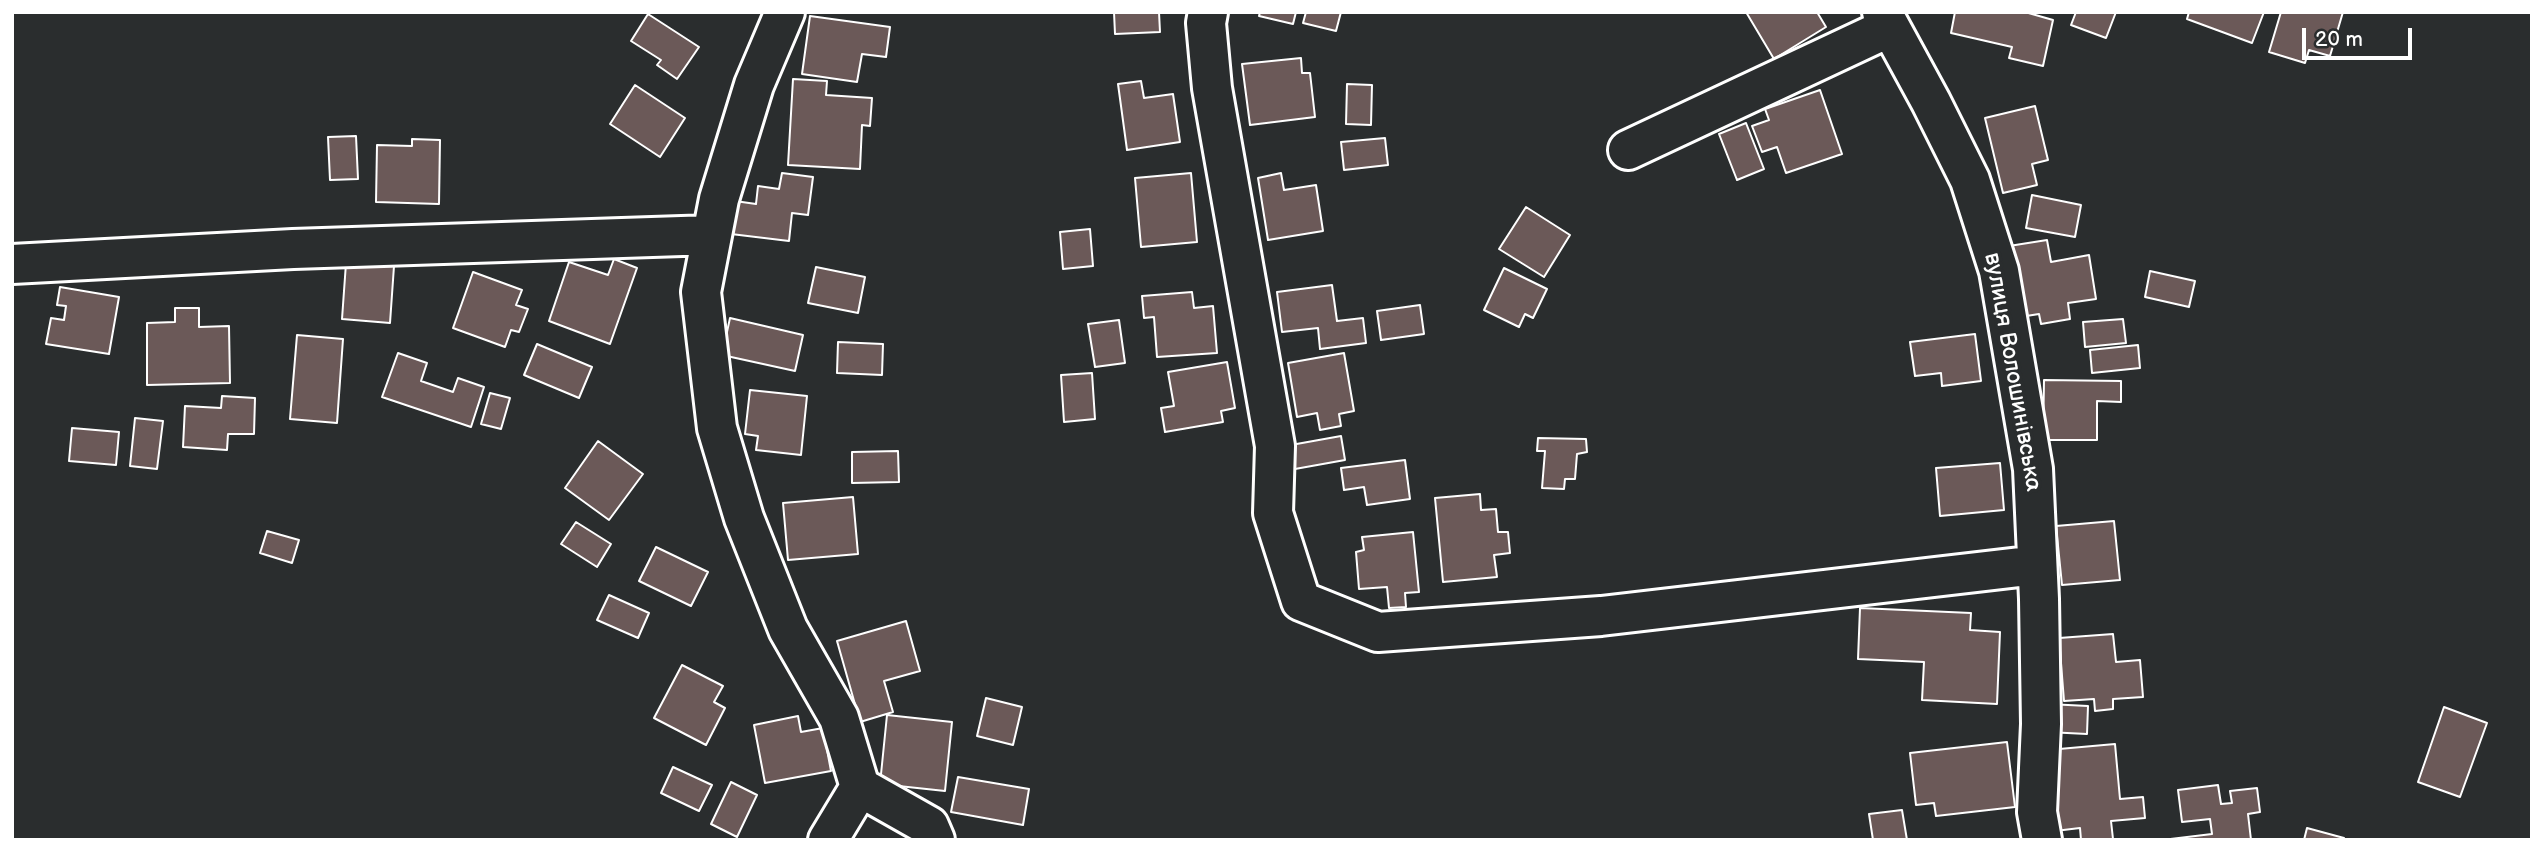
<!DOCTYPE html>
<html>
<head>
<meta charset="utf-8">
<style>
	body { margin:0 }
	#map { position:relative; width:2544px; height:852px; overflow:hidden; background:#2a2d2e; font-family:"Balsamiq Sans",sans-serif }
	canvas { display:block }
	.frame { position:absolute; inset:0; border:14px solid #fff; pointer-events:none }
	.scale { position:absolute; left:2302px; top:28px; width:110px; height:32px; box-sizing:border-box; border:4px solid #fff; border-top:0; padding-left:9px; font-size:21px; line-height:24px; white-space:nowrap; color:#fff; -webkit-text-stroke:5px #2a2d2e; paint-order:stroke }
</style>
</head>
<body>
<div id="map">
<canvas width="2544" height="852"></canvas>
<div class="frame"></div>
<div class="scale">20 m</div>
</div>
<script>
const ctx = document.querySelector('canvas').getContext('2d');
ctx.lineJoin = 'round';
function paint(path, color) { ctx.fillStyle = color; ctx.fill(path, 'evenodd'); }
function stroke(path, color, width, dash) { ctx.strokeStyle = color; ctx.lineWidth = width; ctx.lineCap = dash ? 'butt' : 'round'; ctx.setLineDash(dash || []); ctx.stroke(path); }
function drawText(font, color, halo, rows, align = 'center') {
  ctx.font = font + ' "Balsamiq Sans",sans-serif'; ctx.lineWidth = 7; ctx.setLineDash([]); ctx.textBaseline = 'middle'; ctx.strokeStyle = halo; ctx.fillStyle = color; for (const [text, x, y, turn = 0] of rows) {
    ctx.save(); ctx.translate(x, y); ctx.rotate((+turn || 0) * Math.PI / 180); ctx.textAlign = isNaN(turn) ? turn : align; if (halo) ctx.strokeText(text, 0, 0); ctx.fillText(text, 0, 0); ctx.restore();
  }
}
const building = new Path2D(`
	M1114,12H1159L1160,32L1115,34Z
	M1260,12H1296L1293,24L1259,16Z
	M1306,12H1341L1336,31L1303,23Z
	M1746,12H1817L1826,27L1774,59Z
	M1955,12H2025L2053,20L2043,66L2009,58L2012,47L1951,33Z
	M2076,12H2116L2106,38L2071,25Z
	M2189,12H2264L2252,43L2187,19Z
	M2281,12H2343L2330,56L2309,50L2305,63L2269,52Z
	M648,14L699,47L677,79L657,65L661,60L631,41Z
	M810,16L890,27L886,57L862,54L857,82L802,74Z
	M1301,58L1302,73H1310L1315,117L1250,125L1242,64Z
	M793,79L827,81L826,95L872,98L870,126L862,125L860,169L788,165Z
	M1141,81L1144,98L1173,94L1180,142L1127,150L1118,84Z
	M1347,84L1372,85L1371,125L1346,124Z
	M635,85L685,118L660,157L610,124Z
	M1820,90L1842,154L1786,173L1777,147L1762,152L1752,126L1769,120L1765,109Z
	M2035,106L2048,160L2032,164L2037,185L2003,193L1985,118Z
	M1746,123L1764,169L1737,180L1719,134Z
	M356,136L358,179L330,180L328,137Z
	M1385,138L1388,165L1344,170L1341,142Z
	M412,139L440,140L439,204L376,202L377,145L412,146Z
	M782,173L813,177L808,215L792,213L789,241L731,234L735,201L756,204L758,186L779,189Z
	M1191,173L1197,242L1141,247L1135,178Z
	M1281,173L1284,190L1316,185L1323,231L1268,240L1258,178Z
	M2032,195L2081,205L2075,237L2026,228Z
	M1526,207L1570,235L1544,277L1499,249Z
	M1090,229L1093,266L1063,269L1060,232Z
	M2047,240L2051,262L2089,255L2096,299L2068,303L2070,319L2041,324L2039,314L2020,317L2009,246Z
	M614,259L637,268L610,344L549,321L569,262L608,275Z
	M346,263L394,266L390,323L342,319Z
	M816,267L865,277L858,313L808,303Z
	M1504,268L1547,289L1533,318L1525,314L1519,327L1484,310Z
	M2150,271L2195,281L2189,307L2145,297Z
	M473,272L522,290L516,305L528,309L519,332L511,330L505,347L453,328Z
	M1332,285L1337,321L1363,318L1366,343L1320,349L1318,328L1282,332L1277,292Z
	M60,287L119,297L109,354L46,344L51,318L64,320L66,306L57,305Z
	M1192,292L1194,308L1213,306L1217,353L1157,357L1154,317L1144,318L1142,296Z
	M1420,305L1424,334L1381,340L1377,311Z
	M175,308H199V327L229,326L230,383L147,385V323L175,322Z
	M730,318L803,335L795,371L722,355Z
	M2123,319L2126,343L2085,347L2083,322Z
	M1119,320L1125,363L1095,367L1088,324Z
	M1975,334L1981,381L1942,386L1941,373L1915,376L1910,342Z
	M297,335L343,339L337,423L290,419Z
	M838,342L883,344L882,375L837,373Z
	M537,344L592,367L579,398L524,375Z
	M2138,345L2140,368L2092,373L2090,350Z
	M398,353L427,363L421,381L453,392L458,378L484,387L471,427L382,397Z
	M1344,353L1354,411L1339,414L1341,426L1320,430L1317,413L1297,417L1288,363Z
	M1227,362L1235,408L1221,411L1223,422L1165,432L1161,408L1174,406L1168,372Z
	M1092,373L1095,419L1064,422L1061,375Z
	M2044,380L2121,381V402L2097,401V440H2043Z
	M750,390L807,396L801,455L756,450L758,436L745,434Z
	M490,393L510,398L501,429L481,424Z
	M222,396L255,398L254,434H228L227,450L183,447L185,406L221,408Z
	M135,418L163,421L157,469L130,466Z
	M72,428L119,432L116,465L69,461Z
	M1341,436L1345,460L1295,469L1291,445Z
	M1538,438L1586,439L1587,452L1577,454L1575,479H1565L1564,489L1542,488L1545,451H1537Z
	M598,441L643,474L609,520L565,488Z
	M898,451L899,482L852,483V452Z
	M1405,460L1410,499L1367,505L1364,487L1344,490L1341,468Z
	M2000,463L2004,510L1940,516L1936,468Z
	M1480,494L1481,510L1496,509L1498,532H1508L1510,553L1494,555L1497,577L1443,582L1435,498Z
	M853,497L858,554L788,560L783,503Z
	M2114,521L2120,580L2062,585L2056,526Z
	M576,522L611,544L597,567L561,544Z
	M267,531L299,540L292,563L260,553Z
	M1413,532L1419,592L1405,593L1406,607L1389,608L1387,587L1359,589L1356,552L1364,550L1362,537Z
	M656,547L708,572L691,606L639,581Z
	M609,595L649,613L638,638L597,620Z
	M1860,608L1971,613L1970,630L2000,632L1997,704L1922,700L1924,662L1858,659Z
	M906,621L920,671L884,681L893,712L860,722L837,641Z
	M2113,634L2116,662L2140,660L2143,697L2113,699V709L2095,711L2094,699L2064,701L2059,638Z
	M682,665L723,686L714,702L725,708L706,745L654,718Z
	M986,698L1022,707L1013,745L977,736Z
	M2048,704L2088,706L2087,734L2047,732Z
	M2444,707L2487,723L2460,797L2418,782Z
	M887,715L952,722L945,791L880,784Z
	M798,716L801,732L823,728L831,771L765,783L754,725Z
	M2007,742L2015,807L1936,816L1934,803L1916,805L1910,753Z
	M2115,744L2120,799L2143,797L2145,818L2111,821L2113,839L2081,840L2080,828L2055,831L2048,750Z
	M673,767L712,785L699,811L661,793Z
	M958,777L1029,789L1023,825L951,812Z
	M731,782L757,795L737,837L711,824Z
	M2218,785L2221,804L2232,803L2230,791L2257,788L2260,812L2248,814L2251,840H2162L2212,834L2210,819L2182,822L2178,790Z
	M1902,810L1907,840H1873L1869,814Z
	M2307,828L2344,838V840H2304Z`);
const street = new Path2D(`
	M785,12L754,85L719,199L701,292L717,428L744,518L788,629L839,718L860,787
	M1208,12L1206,23L1212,88L1275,446L1273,513L1301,601L1378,632L1601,616L2037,565
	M1882,12L1931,102L1970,180L1999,271L2033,469L2039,599L2041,724L2037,812L2042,840
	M1628,150L1890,27
	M12,264L293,249L712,235
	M860,787L929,826L935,840
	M828,840L860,787`);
const streetNames = [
	["вулиця Волошинівська",2012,372,80]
];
paint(building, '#6b5958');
stroke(building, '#fff', 2);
stroke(street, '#fff', 44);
stroke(street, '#2a2d2e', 38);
drawText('23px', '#fff', '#2a2d2e', streetNames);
</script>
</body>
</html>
